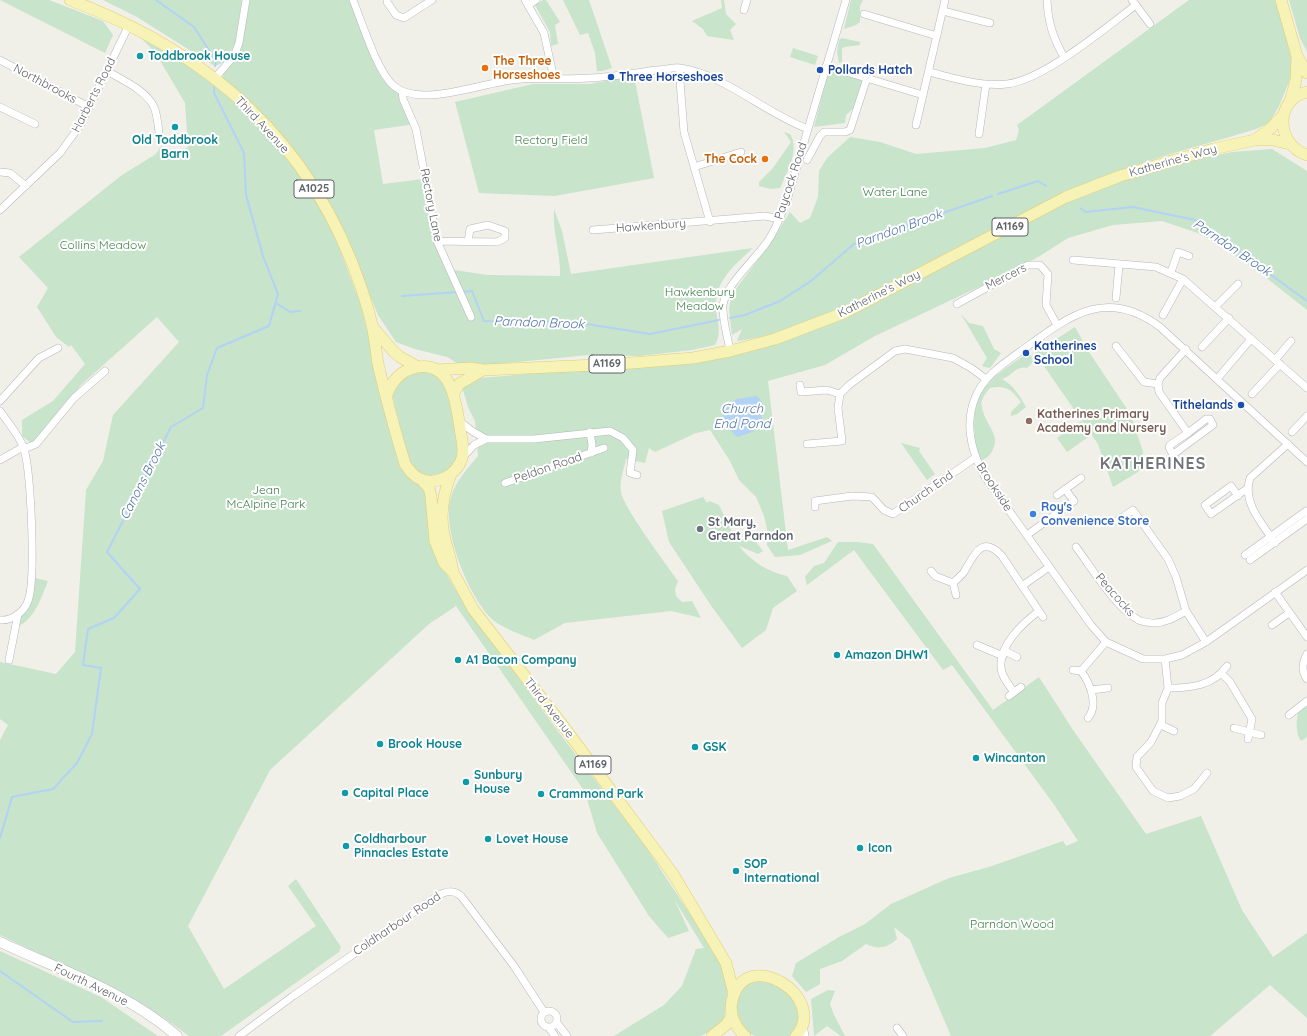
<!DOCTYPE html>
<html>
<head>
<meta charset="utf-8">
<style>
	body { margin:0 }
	canvas { display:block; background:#f0efe8 }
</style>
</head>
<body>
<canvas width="1307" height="1036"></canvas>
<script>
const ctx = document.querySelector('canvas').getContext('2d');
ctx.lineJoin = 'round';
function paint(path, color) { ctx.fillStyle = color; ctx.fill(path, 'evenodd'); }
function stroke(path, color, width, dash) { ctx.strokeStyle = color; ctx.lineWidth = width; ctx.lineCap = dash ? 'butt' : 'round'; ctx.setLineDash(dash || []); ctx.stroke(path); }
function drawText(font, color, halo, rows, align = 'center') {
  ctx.font = font + ' Quicksand,sans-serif'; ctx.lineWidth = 4; ctx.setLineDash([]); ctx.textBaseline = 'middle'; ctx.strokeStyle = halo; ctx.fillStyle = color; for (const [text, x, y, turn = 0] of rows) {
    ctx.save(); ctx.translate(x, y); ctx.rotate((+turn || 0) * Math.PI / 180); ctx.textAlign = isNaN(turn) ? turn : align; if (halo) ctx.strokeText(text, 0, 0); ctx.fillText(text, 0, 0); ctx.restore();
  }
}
const green = new Path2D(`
	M0,0H49L103,21L113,35L105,53Z
	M103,0H242L235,44L224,63L221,61L222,63L215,66L137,17Z
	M250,0H350L369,50L404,103L415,124L374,130L383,184L423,179L447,269L488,275L560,276C561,252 552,232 554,209L562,231L571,274L753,248C736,264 715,280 716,306C716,321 723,331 715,345L692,350L639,356L589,355L486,365H460L447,357L415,349L396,342L378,315L338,219L292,147L223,78V73L235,61L241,50Z
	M543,0H546L560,22L555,25L558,44L551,46L550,32L535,5Z
	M563,0H589L612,68L602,71H597L595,53L588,33L580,35Z
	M721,0H724L726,14L736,24L730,30L734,40L707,36L703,29L692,21L722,8Z
	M851,0H863L860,6V22L856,25L844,29Z
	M1189,0H1277L1291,57L1292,75L1279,106L1269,123L1256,129C1190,149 1121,166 1058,196C1008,221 958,247 908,273C854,301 799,333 737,341L742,329L732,335L729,309L732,294L769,245L790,212L800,223L810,218L818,197L819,171L827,158L850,137L880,142L916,154L985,148L1016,140L1019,130L1017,125Z
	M1289,0H1307V52L1300,38Z
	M136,33L203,73L257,122L305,180L330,223L360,303L371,346L379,390L398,462L408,477L423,487L427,494L442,566L454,587L468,609L566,742L644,844L720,960L728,987L724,1021L718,1027L701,1036H614L664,1005L682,986L696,949L704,948L674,899L689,931L668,938L649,916L597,833L585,792L456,606L429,624L270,770L188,926L224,989L316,926L288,886L296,879L341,947L339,952L221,1036H189L164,1018L125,994L0,935V740L8,725L0,719V662L56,674L75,652L86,490L103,461L113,415L179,342L157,317L81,385L50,427L31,443L22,436V420L53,401L85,364L71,345L69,347L56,337L37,307L48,288L19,257L122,175L156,154L161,146L175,154L188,147L185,103L155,52Z
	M842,38L860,42V45L844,47L842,49V62L839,63L837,52L839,40Z
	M793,48L818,56L815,65L790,57Z
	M829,70L863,80L856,106L846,115L845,123L814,127Z
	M634,76L654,178L555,196L479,193L455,102L533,84H589Z
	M784,132L790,134C800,150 787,172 780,188L771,189L759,186V182L773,168L791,142Z
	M1272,149L1307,171V310L1264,276L1223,247L1198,233L1162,221L1113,225L1068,238L1040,256L1002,276L875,336L825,365L768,381L788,550L827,537L832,541L800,555L775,557L767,545L768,533L764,516L756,497L739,480L730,461L710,430L696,433L655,452L649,448L645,463L626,459C624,469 619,481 621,492C623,507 667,565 678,581L675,589L676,596L682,602L692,601L701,618L671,611L565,623L534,640C523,635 502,628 493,620C469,598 441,529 451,497C455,482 468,468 478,456L475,421L468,407L462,387L480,378L623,366L691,363L746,353L780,343L1025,218L1134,172L1232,152Z
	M961,314L969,323L983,326L994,349L1001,353L990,368L982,366L987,358Z
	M1075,327L1087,349L1131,415L1143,452L1142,463L1138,472L1113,487L1098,444L1035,353Z
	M1030,352L1033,362L1027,368C1015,365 1013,376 1002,379C1013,385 1020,396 1026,407L1017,414L1011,416V412L1021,402C1011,389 1006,385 990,388C985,394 980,400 982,407C985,426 1003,435 991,453C988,457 984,461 979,460C966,399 979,384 1030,352Z
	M415,371L433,373L446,386L460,448L458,455L448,472L427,477L415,470L407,460L392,393L395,383Z
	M1081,421L1091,435L1067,452L1057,438Z
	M901,443L920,448L919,451L935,474L927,480Z
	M703,497L707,503L709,501L719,505L735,538L756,542L763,551L758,554L739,546C751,561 768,572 787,576L797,591L773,608L766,630L742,648L712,607L669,542L662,511Z
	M838,542H857L873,544L993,710L1039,677L1073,730L1146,834L1201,816L1242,910L1273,957L1307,933V1018L1270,985L1210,1036H951L910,940L894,927L897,939C887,948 879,950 866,944L842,961L820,969V984L806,992L792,976L796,963L839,937L865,924L891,904L949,878L989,867L1063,841L1066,846L1078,841L1055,806L952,665L943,670L854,550L807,585L805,577L814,566L824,563Z
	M35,578L48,581C42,596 35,618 19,626L20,614Z
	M1307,702V737L1301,741C1294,731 1297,718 1299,707Z
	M0,951L101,997L158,1036H0Z
	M771,980L793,996L801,1018L795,1031L790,1036H755L745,1031L738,1021L736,1005L738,993L748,982Z
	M828,990L835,991L830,1004L834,1015L845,1036H841L827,1026L814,1036L811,999Z`);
const water = new Path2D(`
	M756,396L761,400L762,404L759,409L763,422L752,432L738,437C727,429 719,418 726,404L737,399Z`);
const stream = new Path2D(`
	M156,0L194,27L216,61L215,66
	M998,194L1038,181L1046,186
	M1080,208L1086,212L1133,207L1195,220L1307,301
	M402,296L472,291L484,321L574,322L650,334L719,320
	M276,303L290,312L300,311
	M730,318L745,315L780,301L811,281L854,244L992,196
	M0,838L12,797L53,789L77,763L92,734L101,668L83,665L88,629L114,618L140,589L107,552L171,427L203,408L207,375L217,348L269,326L278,294L263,256L246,195L244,153L214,93V87
	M0,971L73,1022L102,1021`);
const street = new Path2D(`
	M353,0C362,22 377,72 394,86C420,108 482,83 512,80C538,77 564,80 590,78C612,77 635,73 656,70C664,70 673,67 680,68C724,74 766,114 808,129
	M387,0V2L396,15L404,18L432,0
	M525,0L544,33L554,79
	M1047,0C1048,22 1053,38 1064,57
	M1132,0L1150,24
	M529,5L536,0
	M744,10L747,0
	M943,11L990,23
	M864,14L937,36
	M0,60L89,107
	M826,66L923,95
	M679,68L684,132L710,222
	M107,71C122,80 146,90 154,107C157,114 158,124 159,132
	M929,72C954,78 981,87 1007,84C1044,80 1105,28 1136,5
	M215,78L234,56L239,43L246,0
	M402,91L403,99L416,129L437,241L471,317
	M0,107L35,124
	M916,125L945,0
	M979,134L986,84
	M807,160L820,136L824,132H845L850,130L867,78
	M694,167L741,152
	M0,172L10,173L26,186
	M0,210L60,153L81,124L129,25
	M593,230L765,216L779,219
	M437,241L497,242L505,238V231L488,225L470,229L468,242
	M1073,260L1156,267L1183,279L1307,388
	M1171,272L1178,252L1189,256
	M1116,298L1119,265
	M957,304L1028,265H1040L1048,274L1046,305L1057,325
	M1216,306L1238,284
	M1163,315L1183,279
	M1116,346L1144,382L1158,384
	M1202,347L1229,318
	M1186,349L1160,378L1158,384L1159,392L1188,433L1170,445L1169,447L1172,453H1175L1213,425L1210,419H1206L1188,433
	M730,351C728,337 722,320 723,305C726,284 755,260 767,242C776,230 781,215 787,200L846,0
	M1275,360L1291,341
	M1217,379L1251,339
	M800,385L801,392L827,390L840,394
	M1252,394L1280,364
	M0,401L39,358L58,348
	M0,411C7,421 21,438 24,449C31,473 36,580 28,601C24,612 12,621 0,620
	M458,420L472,431L486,439
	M590,432L592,445L591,453
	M1292,432L1307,416
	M807,444L842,441L838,408L840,394L849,385L895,351L905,349L953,358L971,368L986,379
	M24,449L36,444L74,398L105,371
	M463,457L474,445L486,439H534L610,431L623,438L633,450L630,473L637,475
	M0,460L23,447
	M1307,462L1160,327C1105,286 1068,317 1021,351C1003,364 983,377 975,398C964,425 972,453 985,477L1091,625L1106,642L1143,659H1165L1182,655L1206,642L1307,570
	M505,483L604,448
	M1057,495L1081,478
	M1238,496L1231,486L1205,505L1211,514L1248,488
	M815,507V501L852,496L872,497L884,510L893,514L975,458
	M1117,521L1133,510L1168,559L1176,577L1186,611L1206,642
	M1027,535L1074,501L1065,489
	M1275,543C1262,523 1242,503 1250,478L1288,444
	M1076,547C1091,567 1115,607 1137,619C1140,622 1147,622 1152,623C1164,624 1175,617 1186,611
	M1245,555L1306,511L1307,513
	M1250,560L1307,519
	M931,571L935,576L953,583
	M1022,586L1049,567
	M1275,592L1307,637
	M956,595L953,583C956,580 961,576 964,572C974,555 982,534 1002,556L1043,617
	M1272,625L1289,613
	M977,645L1003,656
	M1005,651L1017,657
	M1307,654C1302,663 1301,671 1307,679
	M1165,659L1168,688L1162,703V721L1151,742L1137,757L1136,767L1153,791L1168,798L1180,796L1194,789L1207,773
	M9,660L18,614
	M1073,670L1081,671
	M1222,674L1230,682L1252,719L1248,739
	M1168,688C1191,688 1213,686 1227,666
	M1091,690L1108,688
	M1014,692C1009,685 1001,676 1001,667C999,645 1023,623 1039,611
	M1009,696L1021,687
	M1289,715L1307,701
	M1088,718C1099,705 1090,683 1081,671L1106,642
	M1161,725L1174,731
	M1234,728L1261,735
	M541 1019a8 8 0 1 1 16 0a8 8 0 1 1-16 0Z
	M557,1023L567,1036
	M803,1025L805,1036
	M549,1028L555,1036
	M897,1028L903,1036
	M239,1036L293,996L436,897C445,891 453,889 461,896L514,966L544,1012`);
const secondary = new Path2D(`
	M0,942C60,970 127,992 177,1036`);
const primary = new Path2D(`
	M70,0C211,53 311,141 361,287C365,299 369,312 372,325C375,338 376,351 378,364C386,398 395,431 405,464C409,470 413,476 420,479C436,486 457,475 462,458C465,449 461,437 460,428C456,403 452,361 417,367C400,370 391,382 386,397
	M1281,0L1297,56L1307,73
	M1307,92C1274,99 1276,145 1307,155
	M1290,102L1296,80L1297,56
	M1255,140L1271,128L1284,114
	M372,326L393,351L400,357L418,367
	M436,370L471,368L483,370L619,364L693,358L730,351L775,339L846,312L1066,197L1120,176L1213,149L1255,140H1273L1290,144
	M454,393L459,384L483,370
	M451,474C444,492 440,509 443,529C445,544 451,557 453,572
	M421,479L429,488L431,496L435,541L444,563L453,572L473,609L564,727L673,874L726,963L734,994
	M712,1036L726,1025L732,1016
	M745,1036C735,1027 729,1014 732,1001C745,943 830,998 796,1036`);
const markers = [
	[140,56,4,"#0f9aa8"],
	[485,68,4,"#e8710a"],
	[820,70,4,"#1a4fb4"],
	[611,77,4,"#1a4fb4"],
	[175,127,4,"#0f9aa8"],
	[765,159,4,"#e8710a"],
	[1026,353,4,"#1a4fb4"],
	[1241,405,4,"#1a4fb4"],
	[1029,421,4,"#8d6e63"],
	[1033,514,4,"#3f7fe0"],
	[700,529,4,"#6b7280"],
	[837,655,4,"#0f9aa8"],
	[458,660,4,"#0f9aa8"],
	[380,744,4,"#0f9aa8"],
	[695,747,4,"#0f9aa8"],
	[976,758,4,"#0f9aa8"],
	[466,782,4,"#0f9aa8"],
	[345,793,4,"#0f9aa8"],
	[541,794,4,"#0f9aa8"],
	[488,839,4,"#0f9aa8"],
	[346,846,4,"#0f9aa8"],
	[860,848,4,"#0f9aa8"],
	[736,871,4,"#0f9aa8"]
];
const shields = [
	[314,189,40],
	[1010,227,36],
	[607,364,36],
	[593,765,36]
];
const shieldNames = [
	["A1025",314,189],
	["A1169",1010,227],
	["A1169",607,364],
	["A1169",593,765]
];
const cultureNames = [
	["Toddbrook House",148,56],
	["Old Toddbrook",175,140,"center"],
	["Barn",175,154,"center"],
	["Amazon DHW1",845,655],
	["A1 Bacon Company",466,660],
	["Brook House",388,744],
	["GSK",703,747],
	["Wincanton",984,758],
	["Sunbury",474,775],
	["House",474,789],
	["Capital Place",353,793],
	["Crammond Park",549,794],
	["Coldharbour",354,839],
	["Pinnacles Estate",354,853],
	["Lovet House",496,839],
	["Icon",868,848],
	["SOP",744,864],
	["International",744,878]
];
const foodNames = [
	["The Three",493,61],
	["Horseshoes",493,75],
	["The Cock",757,159,"right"]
];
const transitNames = [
	["Pollards Hatch",828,70],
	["Three Horseshoes",619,77],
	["Katherines",1034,346],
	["School",1034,360],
	["Tithelands",1233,405,"right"]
];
const streetNames = [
	["Northbrooks",45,84,28],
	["Harberts Road",94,95,-63],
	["Third Avenue",262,125,47],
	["Katherine's Way",1173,161,-16],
	["Paycock Road",791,181,-72],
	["Rectory Lane",431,205,79],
	["Hawkenbury",651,226,-4],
	["Mercers",1006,277,-27],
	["Katherine's Way",879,294,-27],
	["Peldon Road",548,468,-19],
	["Brookside",994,487,57],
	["Church End",926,492,-35],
	["Peacocks",1115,595,49],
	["Third Avenue",549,708,52],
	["Coldharbour Road",397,924,-34],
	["Fourth Avenue",91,985,26]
];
const parkNames = [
	["Rectory Field",551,140],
	["Water Lane",895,192],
	["Collins Meadow",103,245],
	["Hawkenbury",700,292],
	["Meadow",700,306],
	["Jean",266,490],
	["McAlpine Park",266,504],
	["Parndon Wood",1012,924]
];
const educationNames = [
	["Katherines Primary",1037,414],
	["Academy and Nursery",1037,428]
];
const shopNames = [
	["Roy's",1041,507],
	["Convenience Store",1041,521]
];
const worshipNames = [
	["St Mary,",708,522],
	["Great Parndon",708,536]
];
const waterNames = [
	["Parndon Brook",899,229,-20],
	["Parndon Brook",1232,248,34],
	["Parndon Brook",539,323,2],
	["Church",742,409],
	["End Pond",742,424],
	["Canons Brook",143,481,-63]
];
const districtNames = [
	["KATHERINES",1153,464]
];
paint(green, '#c8e4cb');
paint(water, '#b2d2f6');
stroke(stream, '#b2d2f6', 2);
stroke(street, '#b5b7bb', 8);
stroke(secondary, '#b7b9be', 11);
stroke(primary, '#e3cd6e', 12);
stroke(street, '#fff', 7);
stroke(secondary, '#fff', 10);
stroke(primary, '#f7f3b6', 11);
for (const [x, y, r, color] of markers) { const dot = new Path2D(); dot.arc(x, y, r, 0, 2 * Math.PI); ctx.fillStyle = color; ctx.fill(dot); stroke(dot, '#fff', 1.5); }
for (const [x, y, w] of shields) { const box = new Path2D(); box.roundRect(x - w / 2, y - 9, w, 18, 3); ctx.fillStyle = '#fff'; ctx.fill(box); stroke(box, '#606267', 1); }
drawText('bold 11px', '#606267', null, shieldNames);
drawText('bold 12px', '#0d838f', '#fff', cultureNames, 'left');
drawText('bold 12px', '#c56008', '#fff', foodNames, 'left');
drawText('bold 12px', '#164399', '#fff', transitNames, 'left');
drawText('12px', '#606267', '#fff', streetNames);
drawText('12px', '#3e7f47', '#fff', parkNames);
drawText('bold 12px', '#785e54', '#fff', educationNames, 'left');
drawText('bold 12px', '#366cbe', '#fff', shopNames, 'left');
drawText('bold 12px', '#5b616d', '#fff', worshipNames, 'left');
drawText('italic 13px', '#4f72a8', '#fff', waterNames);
ctx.letterSpacing = '1px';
drawText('bold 16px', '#717479', '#fff', districtNames);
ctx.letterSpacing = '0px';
</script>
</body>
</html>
